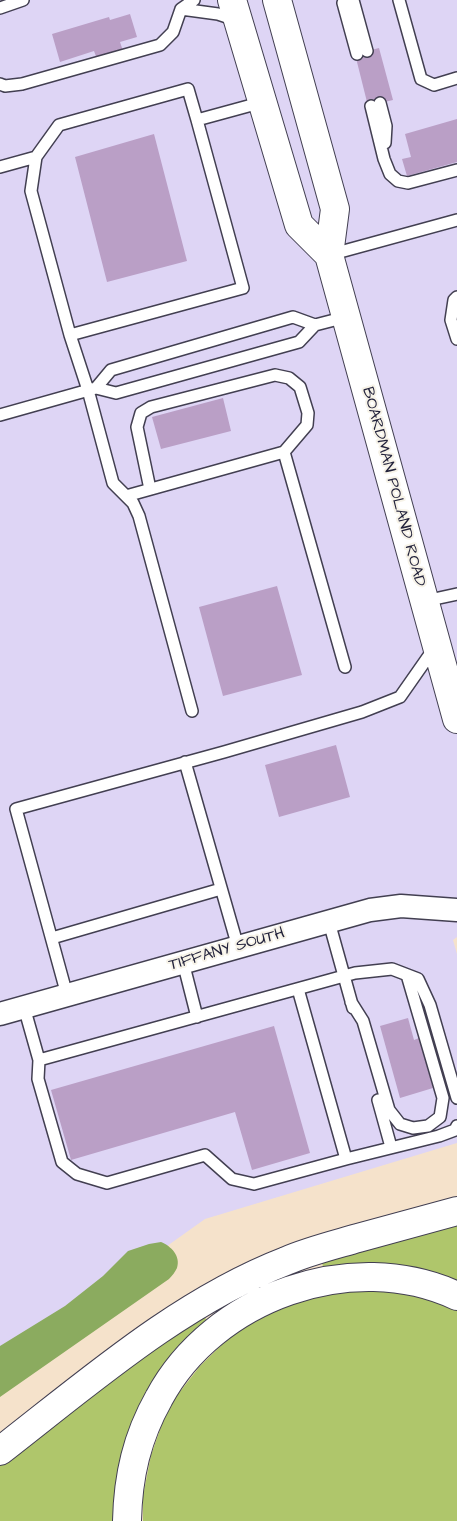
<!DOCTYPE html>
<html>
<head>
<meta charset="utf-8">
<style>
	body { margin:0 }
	canvas { display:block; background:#f5e2cb }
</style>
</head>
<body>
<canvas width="457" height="1521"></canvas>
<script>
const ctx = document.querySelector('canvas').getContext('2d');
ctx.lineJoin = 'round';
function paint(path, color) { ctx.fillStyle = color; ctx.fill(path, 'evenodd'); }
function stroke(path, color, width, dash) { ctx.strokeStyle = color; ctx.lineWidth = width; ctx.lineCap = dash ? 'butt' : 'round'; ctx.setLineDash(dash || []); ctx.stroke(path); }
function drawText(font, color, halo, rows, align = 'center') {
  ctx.font = font + ' "Architects Daughter",sans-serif'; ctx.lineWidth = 4; ctx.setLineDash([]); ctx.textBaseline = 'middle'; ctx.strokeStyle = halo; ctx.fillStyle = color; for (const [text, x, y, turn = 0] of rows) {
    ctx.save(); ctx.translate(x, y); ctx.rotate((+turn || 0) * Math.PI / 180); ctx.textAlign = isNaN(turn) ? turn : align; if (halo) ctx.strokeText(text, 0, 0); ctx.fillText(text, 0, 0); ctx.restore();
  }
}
const built = new Path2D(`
	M0,0H457V937L453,940L457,954V1143L205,1219L0,1365Z`);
const green = new Path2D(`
	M457,1221V1281C447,1277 438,1273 428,1271C392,1263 359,1264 323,1267L321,1258Z
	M363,1288L418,1293L457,1308V1521H143V1496L151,1455L168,1407L200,1366L234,1333L276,1309L315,1296Z
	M203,1314L207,1321L183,1345L119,1521H0V1464Z`);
const forest = new Path2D(`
	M161,1242C171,1246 181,1256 177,1268C175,1272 172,1276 169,1279L0,1397V1346L65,1306L103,1276L128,1251L149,1244Z`);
const building = new Path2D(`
	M130,14L137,37L120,42L123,51L97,59L94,51L60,62L52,34L109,17L110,20Z
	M379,48L393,100L368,106L355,54Z
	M457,119V162L407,176L402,159L411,157L405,134Z
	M154,134L187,261L107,282L75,157Z
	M223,398L231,431L161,449L152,417Z
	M277,586L302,675L223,696L199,607Z
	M336,745L350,797L279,817L265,765Z
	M408,1018L414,1040L419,1038L433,1088L400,1098L380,1026Z
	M274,1026L310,1153L252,1170L235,1112L71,1160L51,1090Z`);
const service = new Path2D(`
	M344,0L343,3L357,54
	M353,0L367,51
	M399,0L421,79L434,85L457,78
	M0,8L23,0
	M181,9L218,14L236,20
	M0,84L5,86L22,84L160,45L173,32L181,9L194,0
	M380,103L386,126L385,143
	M371,106L384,159L390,174L398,181L408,183L457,170
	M197,120L188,89L59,125L36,157L31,191L70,335L243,288L197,120L263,102
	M0,167L36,157
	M329,255L457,220
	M457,297L454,300L451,320L457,339
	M70,335L88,390L113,483L133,503L139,516L192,711
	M96,388L111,370L293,317L315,325
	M0,415L96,388L116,393L299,342L315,325L346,317
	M150,489L137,427L141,413L151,407L275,375L289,378L300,387L308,413L307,425L284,452
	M126,496L284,452L345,667
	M425,601L457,594
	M185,762L238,947
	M329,922L353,1008
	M52,938L221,889
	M183,962L197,1017
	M298,989L346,1159L439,1136L455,1130L457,1126
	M67,995L16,809L224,752L362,712L400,697L435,647
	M351,1002L363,1021L389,1110L400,1124L413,1128L428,1126L440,1117L443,1098L407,975
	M24,1007L39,1060L38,1079L62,1162L77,1174L107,1183L205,1155L232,1179L254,1184L346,1159
	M39,1060L355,973L392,969L418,979L430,1005L457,1098
	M378,1100L391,1147`);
const minor = new Path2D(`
	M0,1014L370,910L401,906L457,910`);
const primary = new Path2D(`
	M232,0L299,225L329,255
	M277,0L335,209L329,255L457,719`);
const motorway = new Path2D(`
	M0,1451C89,1382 180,1302 286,1261C309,1251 334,1245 358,1238C391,1229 424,1220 457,1211
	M127,1521C128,1476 137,1437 159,1398C213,1297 352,1247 457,1296`);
const streetNames = [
	["BOARDMAN POLAND ROAD",393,487,75],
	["TIFFANY SOUTH",227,950,-16]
];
paint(built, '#ded5f5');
paint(green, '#afc66b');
paint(forest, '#8bab5f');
paint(building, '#ba9fc6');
stroke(service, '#423f51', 14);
stroke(minor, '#423f51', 25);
stroke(primary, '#423f51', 30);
stroke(motorway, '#423f51', 30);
stroke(service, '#fff', 11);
stroke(minor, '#fff', 22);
stroke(primary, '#fff', 28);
stroke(motorway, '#fff', 28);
drawText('16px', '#22223b', '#f7f3e8', streetNames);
</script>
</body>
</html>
